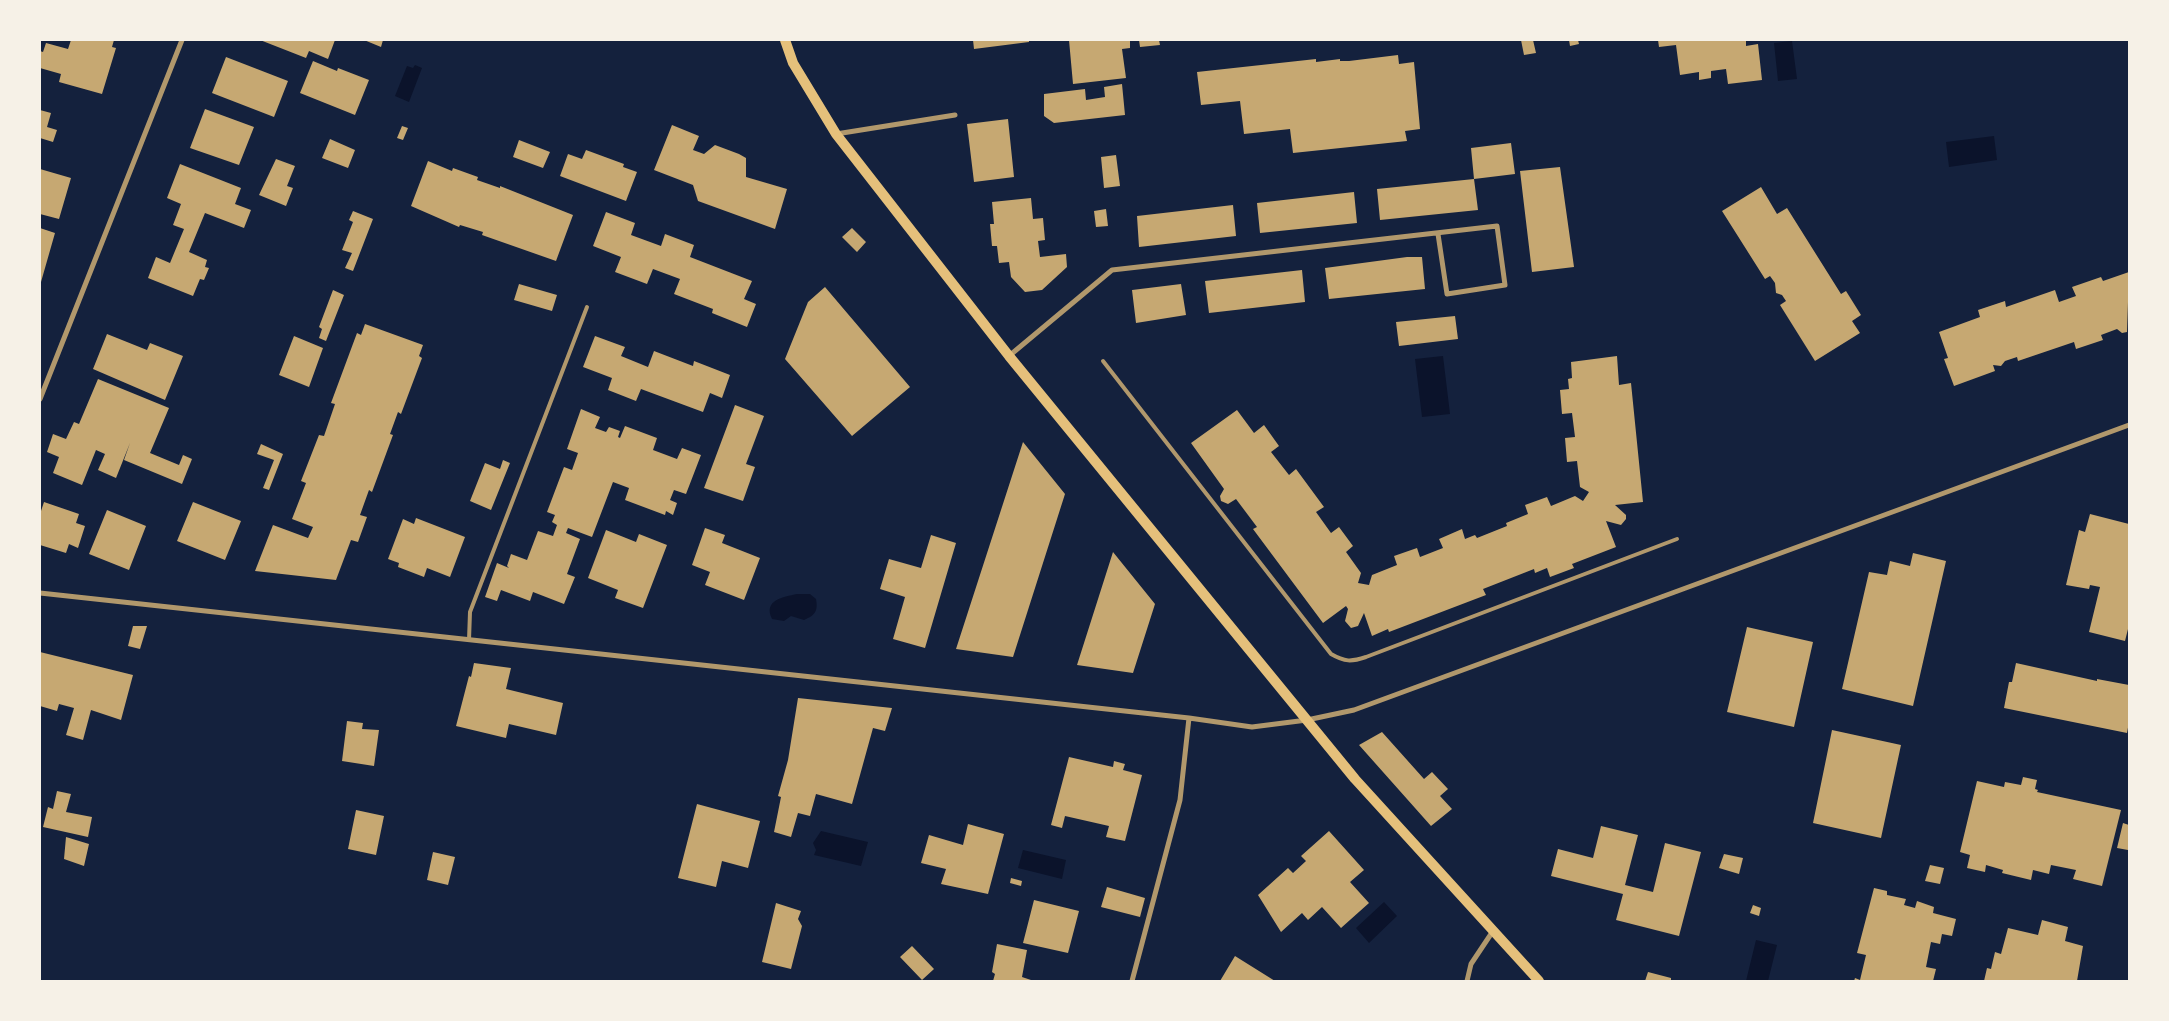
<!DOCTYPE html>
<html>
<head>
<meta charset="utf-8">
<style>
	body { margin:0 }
	#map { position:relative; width:2169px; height:1021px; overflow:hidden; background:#14213d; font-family:Rubik,sans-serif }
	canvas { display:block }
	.frame { position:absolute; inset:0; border:41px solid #f6f1e7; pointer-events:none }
</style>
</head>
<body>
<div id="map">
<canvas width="2169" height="1021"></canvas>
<div class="frame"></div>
</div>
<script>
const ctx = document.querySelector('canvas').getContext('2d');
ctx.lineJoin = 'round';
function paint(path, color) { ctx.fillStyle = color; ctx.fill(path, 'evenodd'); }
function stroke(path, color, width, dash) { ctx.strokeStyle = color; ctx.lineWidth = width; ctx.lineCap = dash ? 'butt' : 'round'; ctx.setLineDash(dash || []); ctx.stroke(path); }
const water = new Path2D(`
	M1792,41L1797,79L1778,81L1774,43Z
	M415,65L422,68L409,102L395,96L407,66L413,68Z
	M1994,136L1997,160L1949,167L1946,142Z
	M1443,356L1450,414L1422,417L1415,359Z
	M797,594H810L816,599C818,610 816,615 804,620L791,616L784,621L772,619C763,600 783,597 797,594Z
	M821,831L868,842L861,866L814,855L816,850L813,843Z
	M1023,850L1066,860L1062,879L1018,868Z
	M1384,902L1397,916L1369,943L1356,928Z
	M1756,940L1777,945L1768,981H1746Z`);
const building = new Path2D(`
	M71,40H114L112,47L116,48L102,94L59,82L61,74L40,68V51L43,52L46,43L68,49Z
	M260,40H335L328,59L309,51L306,58Z
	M364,40H383L381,47Z
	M973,40H1029V42L974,49Z
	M1069,40H1130V48L1122,49L1126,78L1073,84Z
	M1139,40H1159L1160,45L1140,47Z
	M1521,40H1533L1536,53L1524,55Z
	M1569,40H1578L1579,44L1570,46Z
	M1658,40H1746V46L1758,44L1762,80L1728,84L1726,69L1711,71V78L1699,80V72L1680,75L1676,45L1659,47Z
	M1398,55L1399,64L1414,62L1420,129L1405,131L1407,141L1293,153L1290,129L1244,134L1240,101L1201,105L1197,72L1316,59V62L1340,59V61H1349Z
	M226,57L288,81L274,117L212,93Z
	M313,61L337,71L338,68L369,80L355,115L300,93Z
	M1122,84L1125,115L1054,123L1044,116V94L1085,89L1086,100L1105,97L1104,87Z
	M205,109L254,127L239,165L190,148Z
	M40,110L51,113L47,127L57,130L53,142L40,138Z
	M1008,119L1014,177L974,182L967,124Z
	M672,125L699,136L693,150L704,154L715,145L739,154L746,158V177L787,189L775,229L698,201L693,185L654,170Z
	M402,126L408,128L403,140L397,138Z
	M330,139L355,150L348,168L322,158Z
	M519,140L550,152L543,168L513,157Z
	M1511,143L1515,174L1474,179L1478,210L1380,220L1377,189L1474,179L1471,148Z
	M586,150L624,164L623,167L637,172L626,201L560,176L568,154L582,159Z
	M1116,155L1120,186L1104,188L1101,157Z
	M276,159L295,166L287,186L293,188L286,206L259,195Z
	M428,161L452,171L453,168L478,177L477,180L500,188V186L573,215L556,261L482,235L483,232L460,225L459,227L411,206Z
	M180,164L241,188L235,204L251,210L244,228L205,213L189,252L207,260L205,267L209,268L204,280L200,279L193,296L148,278L156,257L170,263L184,229L173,225L181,204L167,198Z
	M1560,167L1574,267L1532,272L1520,171Z
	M40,169L71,178L59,219L40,214Z
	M1761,187L1777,214L1787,208L1841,294L1846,291L1861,315L1852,321L1860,333L1815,361L1780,305L1786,301L1782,295L1776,293L1775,283L1770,276L1765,279L1722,211Z
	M1354,192L1357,223L1260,233L1257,203Z
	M1031,198L1033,219L1043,218L1045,240L1038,241L1040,257L1066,254L1067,267L1042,290L1025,292L1011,277L1009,262L999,263L997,246H992L990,224H994L992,202Z
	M1233,205L1236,236L1139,247L1137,216Z
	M1106,209L1108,226L1096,227L1094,211Z
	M353,211L373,219L353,271L345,268L352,253L342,250L353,222L349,220Z
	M606,212L635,223L631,235L661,246L665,234L694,245L690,257L752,281L744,299L756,304L747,327L712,313L713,309L674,294L680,279L653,269L647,284L615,272L621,257L593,246Z
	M40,228L55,233L41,282H40Z
	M852,228L866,242L857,252L842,237Z
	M1407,257H1422L1425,289L1329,299L1325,268Z
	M1302,270L1305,302L1209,313L1205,281Z
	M2129,272L2127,332L2122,333L2117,329L2101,335L2103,340L2076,349L2074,342L2018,361L2017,357L2005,361L2001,366L1993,365L1995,371L1954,386L1944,359L1948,358L1939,332L1980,317L1978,310L2005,301L2006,307L2055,290L2059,302L2076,296L2072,287L2101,277L2103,281Z
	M519,284L557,295L552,311L514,300Z
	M1181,284L1186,315L1136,323L1132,290Z
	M825,287L910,387L852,436L785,359L808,302Z
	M333,290L344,295L326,341L319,338L322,329L319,327Z
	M1455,316L1458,339L1399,346L1396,322Z
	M365,324L423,345L419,356L422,358L401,414L398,412L390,434L393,435L372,492L369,490L360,515L367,517L358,542L351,540L336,580L255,571L273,525L308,538L313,527L292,519L306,483L301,481L319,435L324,436L335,404L331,403L357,333L361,335Z
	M107,334L147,350L150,343L183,356L165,400L93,369Z
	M294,336L323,348L309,387L279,375Z
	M595,336L625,347L621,356L648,367L654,351L693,366L694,361L730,375L722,398L710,393L703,412L641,389L636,401L608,390L612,378L583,367Z
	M1617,356L1619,385L1631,383L1643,502L1615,505L1626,515V519L1621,525L1606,521L1616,547L1572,564L1574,568L1550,577L1547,568L1535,573L1534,569L1483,589L1486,595L1389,632L1388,629L1372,636L1364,613L1358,626L1351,628L1345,621L1348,609L1346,606L1323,623L1253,529L1257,527L1236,499L1228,504L1221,501L1220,496L1224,489L1191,443L1237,410L1254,433L1264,425L1279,446L1271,452L1289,475L1296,469L1324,507L1316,512L1331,533L1339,527L1353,546L1346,552L1361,573L1358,583L1369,585L1372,575L1397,565L1394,556L1417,548L1420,557L1443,548L1439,539L1462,529L1465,539L1475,535L1477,538L1507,526L1506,523L1528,514L1525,505L1547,497L1551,506L1575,496L1583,501L1589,492L1580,487L1577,461L1567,462L1565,438L1575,437L1572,413L1562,414L1560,390L1569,389L1568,379L1572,378L1571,362Z
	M98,379L169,408L150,453L179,465L183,455L192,459L182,484L124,460L130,443L116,478L98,470L105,454L96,450L82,485L53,473L59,457L47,452L53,434L66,439L74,422L79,424Z
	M735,405L764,416L746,464L755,467L743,501L704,488Z
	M581,409L600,417L595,428L606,432L609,427L620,431L618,437L620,438L625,426L657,438L653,450L677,459L682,448L701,455L686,494L674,490L670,500L677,503L673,515L666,511L665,515L625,500L629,488L613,482L592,537L568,528L566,533L580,539L567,574L575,577L564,604L533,592L530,601L501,590L497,601L485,597L497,563L509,568L507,566L511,554L527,560L538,531L553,536L557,525L552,522L555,515L547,512L564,467L572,470L578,453L567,449Z
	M1023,442L1065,494L1013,657L956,649Z
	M261,444L283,454L269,490L263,488L274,460L257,454Z
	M503,460L510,463L491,510L470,501L485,463L500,469Z
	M44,502L79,514L76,523L85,526L78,548L69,544L66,553L40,545V514Z
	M193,502L241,521L225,560L177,541Z
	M107,510L146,526L129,570L89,554Z
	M2090,514L2129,524V625L2125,641L2089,632L2100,587L2090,585L2089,589L2066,585L2079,530L2085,532Z
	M416,518L465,537L450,577L427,568L424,577L398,567L399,563L388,559L403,519L414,524Z
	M705,528L725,535L722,543L760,558L744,600L705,585L710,572L692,565Z
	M606,530L636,542L639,534L667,545L643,608L615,598L618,590L588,578Z
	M931,535L956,543L925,648L893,639L905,597L880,589L889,559L921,568Z
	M1113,552L1155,604L1133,673L1077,665Z
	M1913,553L1946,561L1913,706L1842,689L1869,572L1887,575L1890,561L1910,566Z
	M133,626H147L140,649L128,646Z
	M1747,627L1813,642L1794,727L1727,712Z
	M40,652L133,675L121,720L91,710L83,740L66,735L74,708L59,704L57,711L40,706Z
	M474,663L511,668L506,689L563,703L556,735L509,724L506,738L456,726L469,676L471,677Z
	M2016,663L2097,681V679L2129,685V722L2127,733L2004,708L2009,682H2012Z
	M798,698L892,708L885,731L873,728L852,804L816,794L810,816L798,813L791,837L774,832L781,797L778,796L788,760Z
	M347,721L363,723L362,729L379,730L374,766L342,761Z
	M1832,730L1901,745L1881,838L1813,823Z
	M1382,732L1424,779L1432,772L1448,789L1440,796L1452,809L1431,826L1359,745Z
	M1069,757L1113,767L1114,761L1125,764L1123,770L1142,775L1125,841L1106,837L1109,826L1065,816L1062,828L1051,825Z
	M2023,777L2037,780L2035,789L2038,790L2037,792L2121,810L2102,886L2073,879L2076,870L2051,865L2049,874L2033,870L2031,880L2002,873L2003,870L1986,865L1985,872L1967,868L1970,855L1960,852L1977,781L2004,787L2005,782L2021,785Z
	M57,791L71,794L66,812L92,817L88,837L43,827L48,807L53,809Z
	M697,804L760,821L748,868L722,861L716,887L678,878Z
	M356,810L384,816L376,855L348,849Z
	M2123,823L2129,825L2128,850L2117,848Z
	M968,824L1004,834L988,894L941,884L946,869L921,863L929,835L963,845Z
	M1601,826L1638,835L1625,885L1653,892L1665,843L1701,852L1679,936L1616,920L1623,894L1551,876L1558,849L1593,858Z
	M1329,831L1364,870L1350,882L1369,903L1341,928L1322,907L1308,920L1302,913L1281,932L1258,895L1288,868L1293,873L1306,861L1301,856Z
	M66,837L89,844L84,866L64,859Z
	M433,852L455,857L448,885L427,880Z
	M1724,854L1743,858L1739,874L1719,868Z
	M1930,865L1944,868L1940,884L1925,881Z
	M1011,878L1022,881L1021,886L1010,883Z
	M1107,887L1145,898L1140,917L1101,907Z
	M1874,888L1887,891V895L1906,899L1904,905L1915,908L1917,901L1934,907L1933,913L1956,919L1952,936L1942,934L1940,944L1931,942L1926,967L1936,969L1933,981H1854L1855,978L1860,980L1866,955L1857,953Z
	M1034,900L1079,911L1068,953L1023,943Z
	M776,903L801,911L798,919L802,926L791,969L762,962Z
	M1753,905L1761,908L1759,916L1750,913Z
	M2042,920L2068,927L2065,941L2083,946L2077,981H1984L1987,968L1991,969L1995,952L2001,954L2008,928L2038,935Z
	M997,944L1027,950L1022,977L1034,981H993L995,974L992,972Z
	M912,946L934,969L922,980L900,957Z
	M1235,956L1275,981H1220Z
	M1648,972L1671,978V981H1645Z`);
const service = new Path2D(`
	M1103,361L1331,654C1345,662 1351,662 1366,657L1677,539
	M469,640L470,612L587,307`);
const minor = new Path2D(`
	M836,134L955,115
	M1009,356L1112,270L1497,226L1505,285L1447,294L1438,234
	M40,399L182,40
	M40,593L1189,718L1252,727L1307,720L1354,710L2129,425
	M1132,981L1180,800L1189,718
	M1467,981L1471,964L1493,931`);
const secondary = new Path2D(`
	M785,40L793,63L836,134L1009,356L1355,779L1539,981`);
paint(water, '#0b132b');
paint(building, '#c6a872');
stroke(service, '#b1986c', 4);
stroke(minor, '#b1986c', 5);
stroke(secondary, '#e5c07b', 10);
</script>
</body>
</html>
